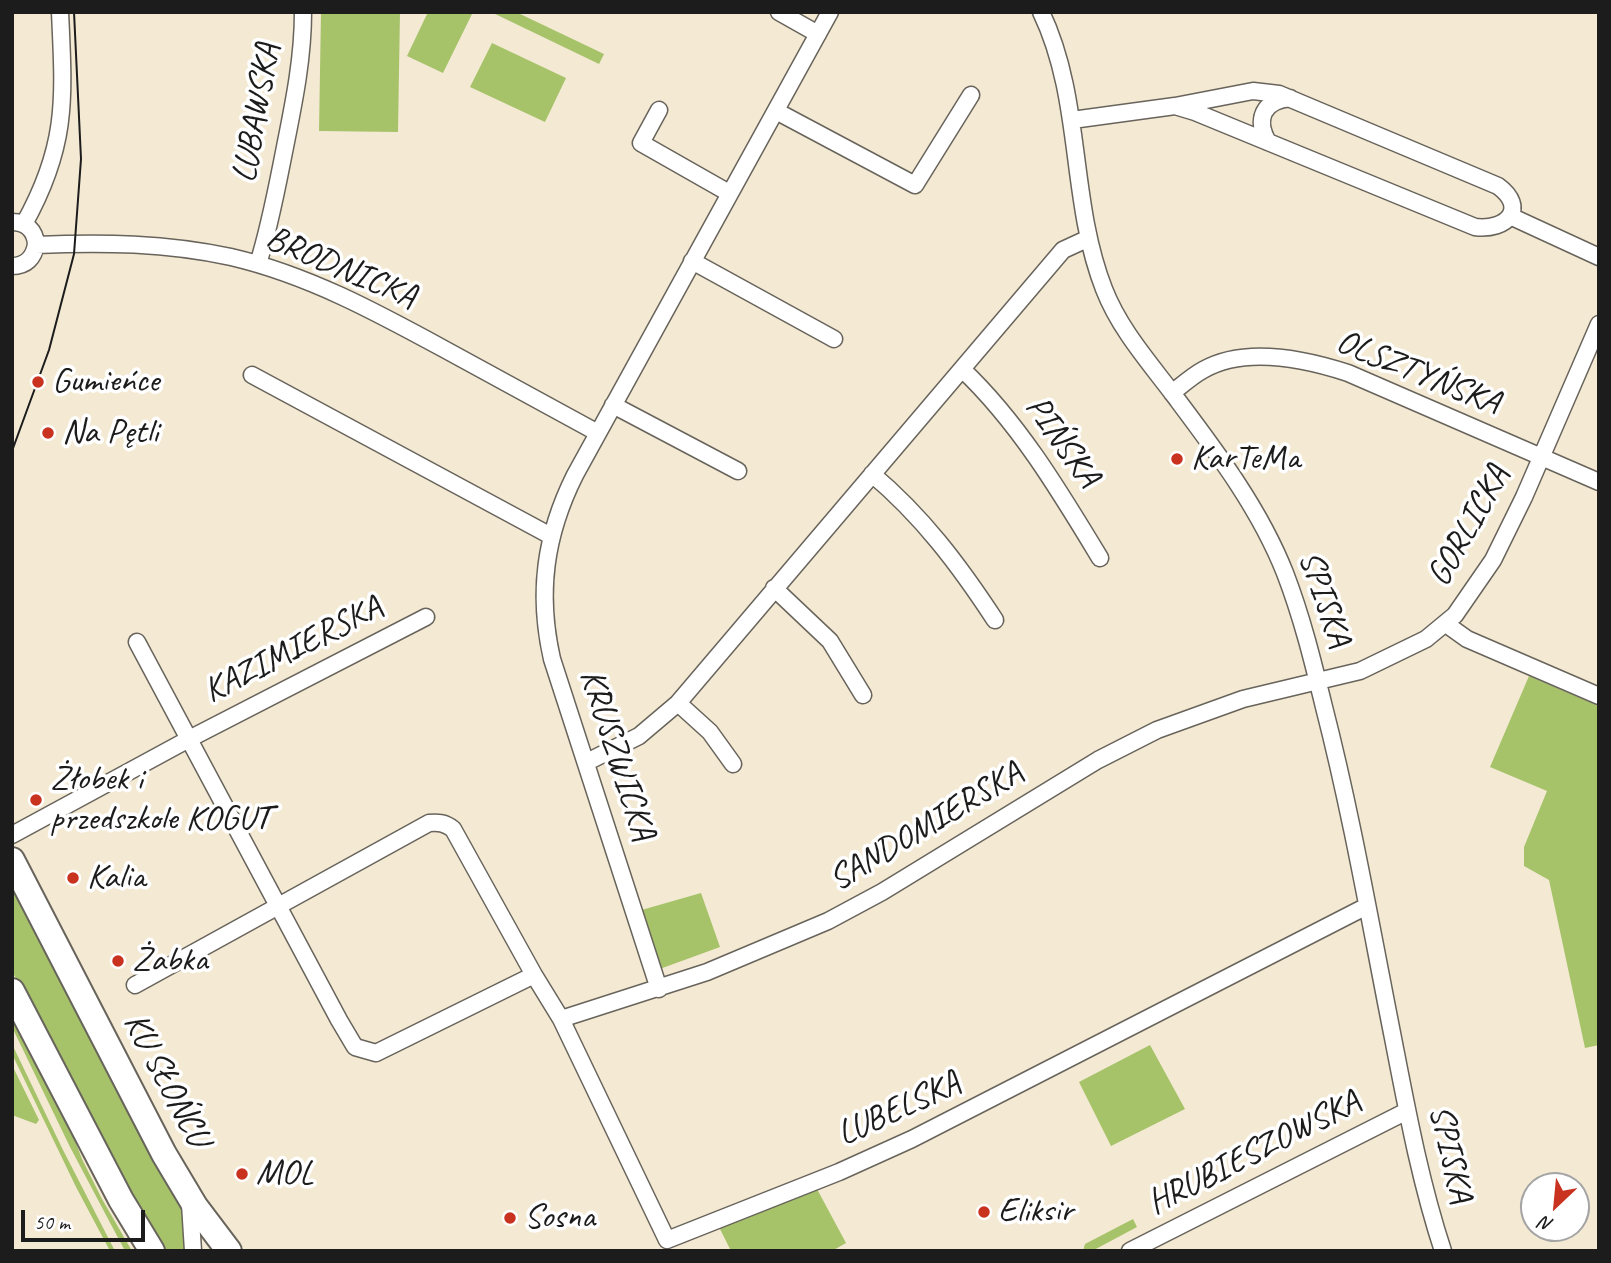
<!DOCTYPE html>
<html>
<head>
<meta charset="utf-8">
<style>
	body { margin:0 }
	#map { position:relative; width:1611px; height:1263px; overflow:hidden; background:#f4e9d3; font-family:Caveat,sans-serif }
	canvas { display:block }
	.frame { position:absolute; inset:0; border:14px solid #1c1c1c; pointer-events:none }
	.north { position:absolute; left:1520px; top:1172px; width:70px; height:70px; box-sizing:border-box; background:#fff; border:2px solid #a4a4a4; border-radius:50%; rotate:206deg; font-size:19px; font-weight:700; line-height:28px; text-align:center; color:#1c1c1c }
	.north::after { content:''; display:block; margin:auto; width:24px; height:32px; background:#c8321e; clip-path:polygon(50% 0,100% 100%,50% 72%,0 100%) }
	.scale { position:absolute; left:21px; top:1210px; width:124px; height:32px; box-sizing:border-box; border:4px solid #1c1c1c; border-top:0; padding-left:9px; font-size:21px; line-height:24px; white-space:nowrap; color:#1c1c1c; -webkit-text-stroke:5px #fff; paint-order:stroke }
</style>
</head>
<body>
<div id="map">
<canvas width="1611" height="1263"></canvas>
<div class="frame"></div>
<div class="north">N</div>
<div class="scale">50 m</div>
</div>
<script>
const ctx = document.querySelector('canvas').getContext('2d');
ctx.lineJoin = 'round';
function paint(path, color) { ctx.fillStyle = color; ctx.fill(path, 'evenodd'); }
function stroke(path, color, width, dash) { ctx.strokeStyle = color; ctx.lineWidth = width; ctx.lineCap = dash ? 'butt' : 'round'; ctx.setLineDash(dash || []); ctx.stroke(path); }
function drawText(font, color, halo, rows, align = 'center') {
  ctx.font = font + ' Caveat,sans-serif'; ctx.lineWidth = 7; ctx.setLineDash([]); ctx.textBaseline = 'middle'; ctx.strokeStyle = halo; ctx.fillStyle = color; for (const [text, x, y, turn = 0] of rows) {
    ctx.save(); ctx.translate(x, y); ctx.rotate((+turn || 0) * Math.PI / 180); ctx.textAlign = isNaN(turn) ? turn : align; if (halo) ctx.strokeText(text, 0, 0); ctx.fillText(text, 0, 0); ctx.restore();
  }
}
const green = new Path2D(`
	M321,12H400L398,132L319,131Z
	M428,12H473L443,73L407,56Z
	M491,12H516L604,54L599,64Z
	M492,43L566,78L545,122L470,87Z
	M1529,676L1599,706V1045L1585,1048L1549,880L1524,866V847L1547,791L1490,767Z
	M12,879L181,1203L186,1251H161L12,971Z
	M701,893L720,947L657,970L638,911Z
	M12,1011L62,1107L82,1159L102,1199L132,1251H125L70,1147L12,1027Z
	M12,1044L63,1150L115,1251H110L76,1187L12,1054Z
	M1150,1045L1185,1109L1111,1146L1079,1082Z
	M12,1065L39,1120L36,1124L12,1115Z
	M817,1189L846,1243L832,1251H731L719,1227Z
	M1133,1219L1137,1227L1092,1251H1083L1085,1244Z`);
const minor = new Path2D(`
	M779,12L818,34
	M1041,12C1083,99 1069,200 1104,289C1119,328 1148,361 1173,394C1215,450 1259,507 1285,573C1302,617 1313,662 1324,707C1352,816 1371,927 1393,1038C1407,1110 1420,1181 1443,1251
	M659,110L641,143L729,193
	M776,111L915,185L971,95
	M1072,120L1175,106L1253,91L1279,94L1498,186C1528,208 1507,231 1475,227L1195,112L1175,106
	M1268,142C1255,119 1263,101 1290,98
	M1510,216L1599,257
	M12,222C27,222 35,231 36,244C34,258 26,266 12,266
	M24,224C68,145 64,99 60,12
	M36,245C103,242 166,243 231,257C308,275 376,312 444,349C496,377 547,405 598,433
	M692,261L834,339
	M258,264C270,226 277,187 285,147C294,102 303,58 303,12
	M962,369C1019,423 1060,492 1100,558
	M252,375L551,536
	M1172,393C1182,385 1192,376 1203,370C1245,346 1305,359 1348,373L1599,482
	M613,405L738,471
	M872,474C922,516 959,565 995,620
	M774,588L830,641L863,695
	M1446,624L1467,639L1599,696
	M137,642L339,1020L355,1047L376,1053L534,975L561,1019L667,1240L839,1172L912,1139L1367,906
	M678,703L710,732L733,764
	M587,762L639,736L678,703L1063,250L1089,238
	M12,835L189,739L426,617
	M135,985L429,823C439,822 445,823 453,829L534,975
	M659,989L552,659C537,593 545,535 575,475L830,12
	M561,1019L707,972L828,921L882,892L1098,760L1157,730L1243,699L1360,671L1426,639L1455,615L1493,560L1524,497L1599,324
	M190,1204L193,1251
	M1130,1251L1407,1111`);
const primary = new Path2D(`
	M12,860L164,1154L195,1206L229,1251
	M12,991L121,1200L152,1251`);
const tram = new Path2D(`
	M12,451L49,350L74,254L81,159L74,12`);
const markers = [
	[38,382,7,"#c8321e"],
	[48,433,7,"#c8321e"],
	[1177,459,7,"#c8321e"],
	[36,800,7,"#c8321e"],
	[73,878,7,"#c8321e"],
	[118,961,7,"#c8321e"],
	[242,1174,7,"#c8321e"],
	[984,1212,7,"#c8321e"],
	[510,1218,7,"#c8321e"]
];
const streetNames = [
	["LUBAWSKA",257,113,-80],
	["BRODNICKA",341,268,23],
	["OLSZTYŃSKA",1418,373,22],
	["PIŃSKA",1062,442,55],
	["GORLICKA",1469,526,-61],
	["SPISKA",1324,599,71],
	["KAZIMIERSKA",293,650,-27],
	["KRUSZWICKA",617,755,72],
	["SANDOMIERSKA",926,827,-31],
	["KU SŁOŃCU",166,1080,62],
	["LUBELSKA",899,1109,-25],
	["HRUBIESZOWSKA",1254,1153,-27],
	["SPISKA",1450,1154,77]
];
const poiNames = [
	["Gumieńce",52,382],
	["Na Pętli",62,433],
	["KarTeMa",1191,459],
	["Żłobek i",50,780],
	["przedszkole KOGUT",50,820],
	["Kalia",87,878],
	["Żabka",132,961],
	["MOL",256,1174],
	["Eliksir",998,1212],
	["Sosna",524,1218]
];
paint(green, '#a6c36a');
stroke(minor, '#68645c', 19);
stroke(primary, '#68645c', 28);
stroke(minor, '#fff', 16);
stroke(primary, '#fff', 24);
stroke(tram, '#1c1c1c', 2);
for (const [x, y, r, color] of markers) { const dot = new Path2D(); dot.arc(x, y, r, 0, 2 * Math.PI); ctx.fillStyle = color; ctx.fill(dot); stroke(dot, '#fff', 2.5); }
drawText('35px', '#1c1c1c', '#fff', streetNames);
drawText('35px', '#1c1c1c', '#fff', poiNames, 'left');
</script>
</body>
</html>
